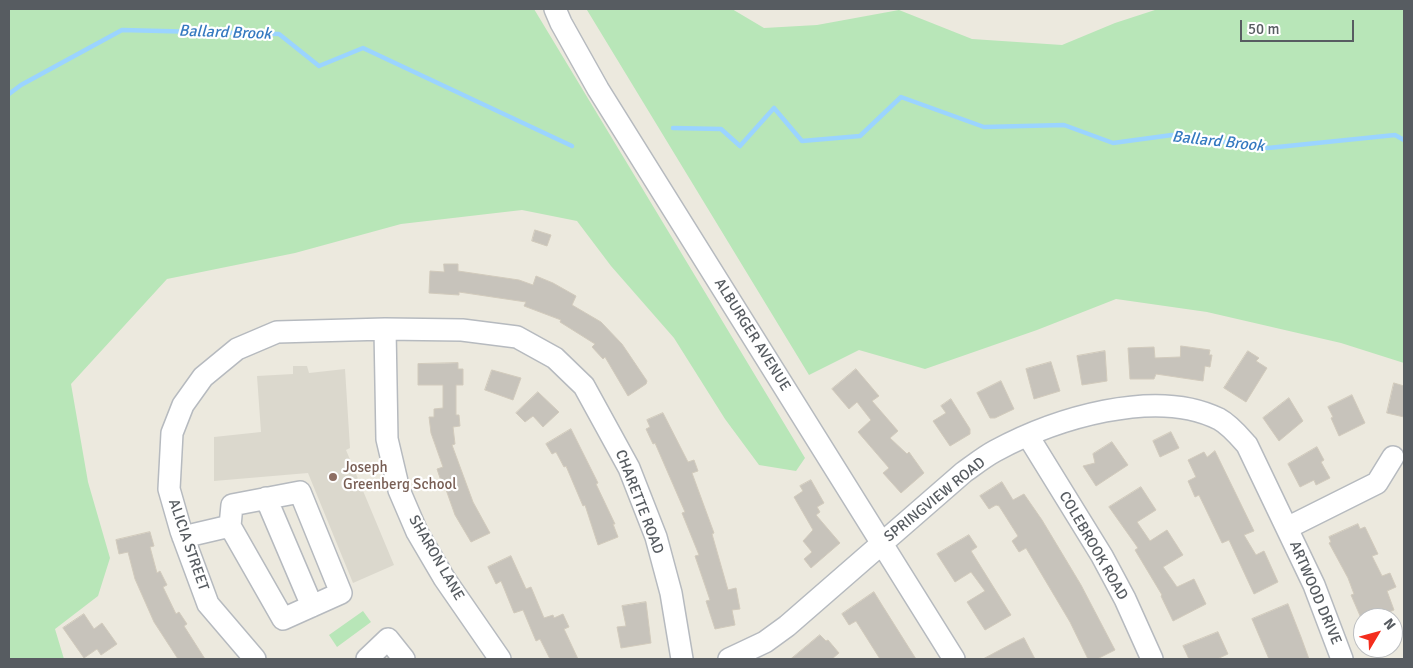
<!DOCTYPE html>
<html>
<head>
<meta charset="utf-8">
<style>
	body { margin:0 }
	#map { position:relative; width:1413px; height:668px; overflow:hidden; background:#ece9de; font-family:Signika,sans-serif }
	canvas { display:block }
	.frame { position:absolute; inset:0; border:10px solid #575c61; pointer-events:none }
	.north { position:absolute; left:1353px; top:608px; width:50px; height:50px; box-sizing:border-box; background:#fff; border:1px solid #bcbec0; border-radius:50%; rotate:53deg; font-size:14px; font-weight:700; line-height:20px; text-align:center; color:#575c61 }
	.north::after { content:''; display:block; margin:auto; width:18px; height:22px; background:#f42d1d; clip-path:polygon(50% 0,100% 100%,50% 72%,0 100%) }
	.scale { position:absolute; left:1240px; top:20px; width:114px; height:22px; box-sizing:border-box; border:2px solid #575c61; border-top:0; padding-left:6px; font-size:15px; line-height:18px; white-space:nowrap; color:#575c61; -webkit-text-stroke:4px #fff; paint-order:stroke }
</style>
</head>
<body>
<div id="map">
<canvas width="1413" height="668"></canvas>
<div class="frame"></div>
<div class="north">N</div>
<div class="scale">50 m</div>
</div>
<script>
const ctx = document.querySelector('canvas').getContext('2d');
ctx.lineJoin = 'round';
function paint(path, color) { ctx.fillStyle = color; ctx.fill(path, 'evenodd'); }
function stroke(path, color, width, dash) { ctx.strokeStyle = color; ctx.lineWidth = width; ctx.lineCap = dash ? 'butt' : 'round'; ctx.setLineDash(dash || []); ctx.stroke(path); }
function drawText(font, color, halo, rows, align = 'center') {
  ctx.font = font + ' Signika,sans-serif'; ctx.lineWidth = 4.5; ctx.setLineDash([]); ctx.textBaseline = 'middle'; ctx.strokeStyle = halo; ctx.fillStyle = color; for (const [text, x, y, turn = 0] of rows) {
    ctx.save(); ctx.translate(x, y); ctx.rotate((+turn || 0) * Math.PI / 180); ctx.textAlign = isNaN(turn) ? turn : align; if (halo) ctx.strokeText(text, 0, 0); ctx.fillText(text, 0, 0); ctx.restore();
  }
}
const education = new Path2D(`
	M293,366H307L309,373L345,369L350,448L346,450L394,565L353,583L308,473L214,481V437L261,432L257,376L293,374Z`);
const green = new Path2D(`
	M9,9H534L805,458L796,471L759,465L725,419L674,338L611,266L577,221L522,210L401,224L295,253L167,279L71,384L88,482L110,558L98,596L55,629L64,659H9Z
	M592,9H732L764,28L817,25L899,10L972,39L1062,45L1115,23L1158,9H1404V363L1341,343L1207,312L1116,299L1037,330L925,369L859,350L809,375L587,10Z
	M363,611L371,622L337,647L329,635Z`);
const stream = new Path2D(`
	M9,94L21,85L122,30L279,34L319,66L363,48L572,146
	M673,128L721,129L740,146L774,108L802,141L860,136L901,97L984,127L1064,125L1113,143L1172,135L1268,148L1395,135L1404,140`);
const building = new Path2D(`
	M535,230L551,235L547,246L532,241Z
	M444,264H458V271L519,280L533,285L536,276L553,283L576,296L572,305L601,322L622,344L647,381L646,384L628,396L605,357L603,359L592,347L595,344L560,322L561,320L524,306L526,302L459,292V295L429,293L430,271L444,272Z
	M1181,346L1210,350L1209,355H1212L1210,367L1205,366L1203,381L1156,374L1154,379H1130L1128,348L1154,347L1155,358L1180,357Z
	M1105,351L1107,381L1082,385L1077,356Z
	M1248,351L1259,358L1256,361L1267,368L1246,402L1224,388Z
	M1051,362L1060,391L1034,399L1026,369Z
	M458,363V369H463V385H456V415H459L460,426L453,427L455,444L452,445L473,502L490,533L471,542L455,515L444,484H442L437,469L443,467L431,433L429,417H434V409L443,408V385H418V364Z
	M856,369L879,396L872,401L898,431L890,438L907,454L909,452L924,473L901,493L883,473L889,468L858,432L871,420L857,402L849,409L832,389Z
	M492,370L521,378L513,400L485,390Z
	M1001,381L1014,409L995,418H990L977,393Z
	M1394,383L1404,386V417L1387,413Z
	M538,392L559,412L543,427L533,416L525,422L516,413Z
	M1352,395L1365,423L1339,436L1331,418L1333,417L1328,407Z
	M1289,398L1303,421L1279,441L1263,418Z
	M951,399L970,429V434L950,446L933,421L946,413L941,406Z
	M663,413L688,462L694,460L698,471L692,473L714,533L712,534L728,590L736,588L740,609L732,610L735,625L715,629L706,601L710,600L695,556L699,555L682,513L685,512L655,443L653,444L646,429L650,427L647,420Z
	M571,429L598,483L596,484L615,524H613L618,537L598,545L585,505L583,506L566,466L564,467L556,452L552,454L546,444Z
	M1171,432L1179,448L1160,457L1153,441Z
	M1112,442L1128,465L1096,486L1083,466L1095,463L1093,454Z
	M1317,447L1324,460L1321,462L1330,478L1316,485L1314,480L1300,487L1288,464Z
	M1215,451L1254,531L1244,535L1256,555L1264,551L1278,582L1254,594L1229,540L1222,543L1199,495L1195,497L1188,481L1196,477L1188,460L1204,452L1207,457Z
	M811,480L824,503L817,507L820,512L816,515L840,543L811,568L804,559L812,552L803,541L813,530L794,497L803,491L800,486Z
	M1002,482L1013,500L1024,494L1042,520L1081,585L1115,650L1097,659H1088L1070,622L1026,548L1019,552L1012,541L1018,536L999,506L996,505L989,509L980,496Z
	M1141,487L1156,510L1137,522L1150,541L1167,530L1183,555L1163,567L1177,587L1194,579L1206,604L1173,621L1161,596L1162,595L1135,550L1138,548L1109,507Z
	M1358,524L1360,529L1365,527L1378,554L1372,556L1382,576L1390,573L1396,587L1387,591L1394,610L1375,618H1361L1351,595L1354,594L1348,578L1329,543L1331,542L1329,537Z
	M150,532L154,546L150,547L157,573L160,571L167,585L163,587L176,614L179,612L187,624L184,626L205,659H178L154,622L135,579L128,552L119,554L116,540Z
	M969,535L977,547L971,551L1011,615L985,630L967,602L985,591L971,572L955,582L937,554Z
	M511,556L526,589L531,587L544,618L553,615L554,618L563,614L569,627L564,629L578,659H550L540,639L536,641L523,610L514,613L501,581L496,584L488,567Z
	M874,592L882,605L916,659H880L856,621L849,625L842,614Z
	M646,602L651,643L621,648L617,627L626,626L622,606Z
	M1288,604L1301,637L1309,659H1269L1252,619Z
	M84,614L94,629L102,623L117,644L101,655L97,649L84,658L63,628Z
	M1218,632L1228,654L1217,659H1189L1183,646Z
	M820,635L826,641L828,640L839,653L832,659H791Z
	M1024,638L1035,659H983L1013,643Z`);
const minor = new Path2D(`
	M555,9L561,23L598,89L954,659
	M385,329L387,439L399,490L417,532L444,578L500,659
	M1028,436L1102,556L1125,599L1152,659
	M266,498L312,606
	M1287,528L1377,483L1393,457
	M183,537L230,526L283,619L341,593L300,492L232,505L230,526
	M255,659L208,604L181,531L169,489L172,433L183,405L203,377L237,349L277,332L385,329L462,330L517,337L555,358L584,386L629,468L656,537L671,593L682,659
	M367,659L388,639L404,659
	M729,659L765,642L787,626L964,472C974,465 984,457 995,451C1054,419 1155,387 1219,419C1230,425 1239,436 1247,445L1314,585L1342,659`);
const markers = [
	[333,477,5,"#8d6e63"]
];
const streetNames = [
	["ALBURGER AVENUE",752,335,58],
	["SPRINGVIEW ROAD",935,500,-39],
	["CHARETTE ROAD",639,502,69],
	["ALICIA STREET",188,545,71],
	["COLEBROOK ROAD",1093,546,60],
	["SHARON LANE",436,558,60],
	["ARTWOOD DRIVE",1315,593,67]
];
const educationNames = [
	["Joseph",343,468],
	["Greenberg School",343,485]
];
const waterNames = [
	["Ballard Brook",225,33,2],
	["Ballard Brook",1218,142,6]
];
paint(education, '#dbd8cd');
paint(green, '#b8e6b8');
stroke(stream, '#9bd4ff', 4.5);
paint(building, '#c7c3bb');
stroke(building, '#d1cabc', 1);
stroke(minor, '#b6babf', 24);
stroke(minor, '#fff', 21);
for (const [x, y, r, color] of markers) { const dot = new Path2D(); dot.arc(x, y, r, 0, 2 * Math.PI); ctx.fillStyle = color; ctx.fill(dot); stroke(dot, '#fff', 2); }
drawText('15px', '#575c61', '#fff', streetNames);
drawText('15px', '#785e54', '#fff', educationNames, 'left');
drawText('italic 16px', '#3579c0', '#fff', waterNames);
</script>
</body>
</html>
